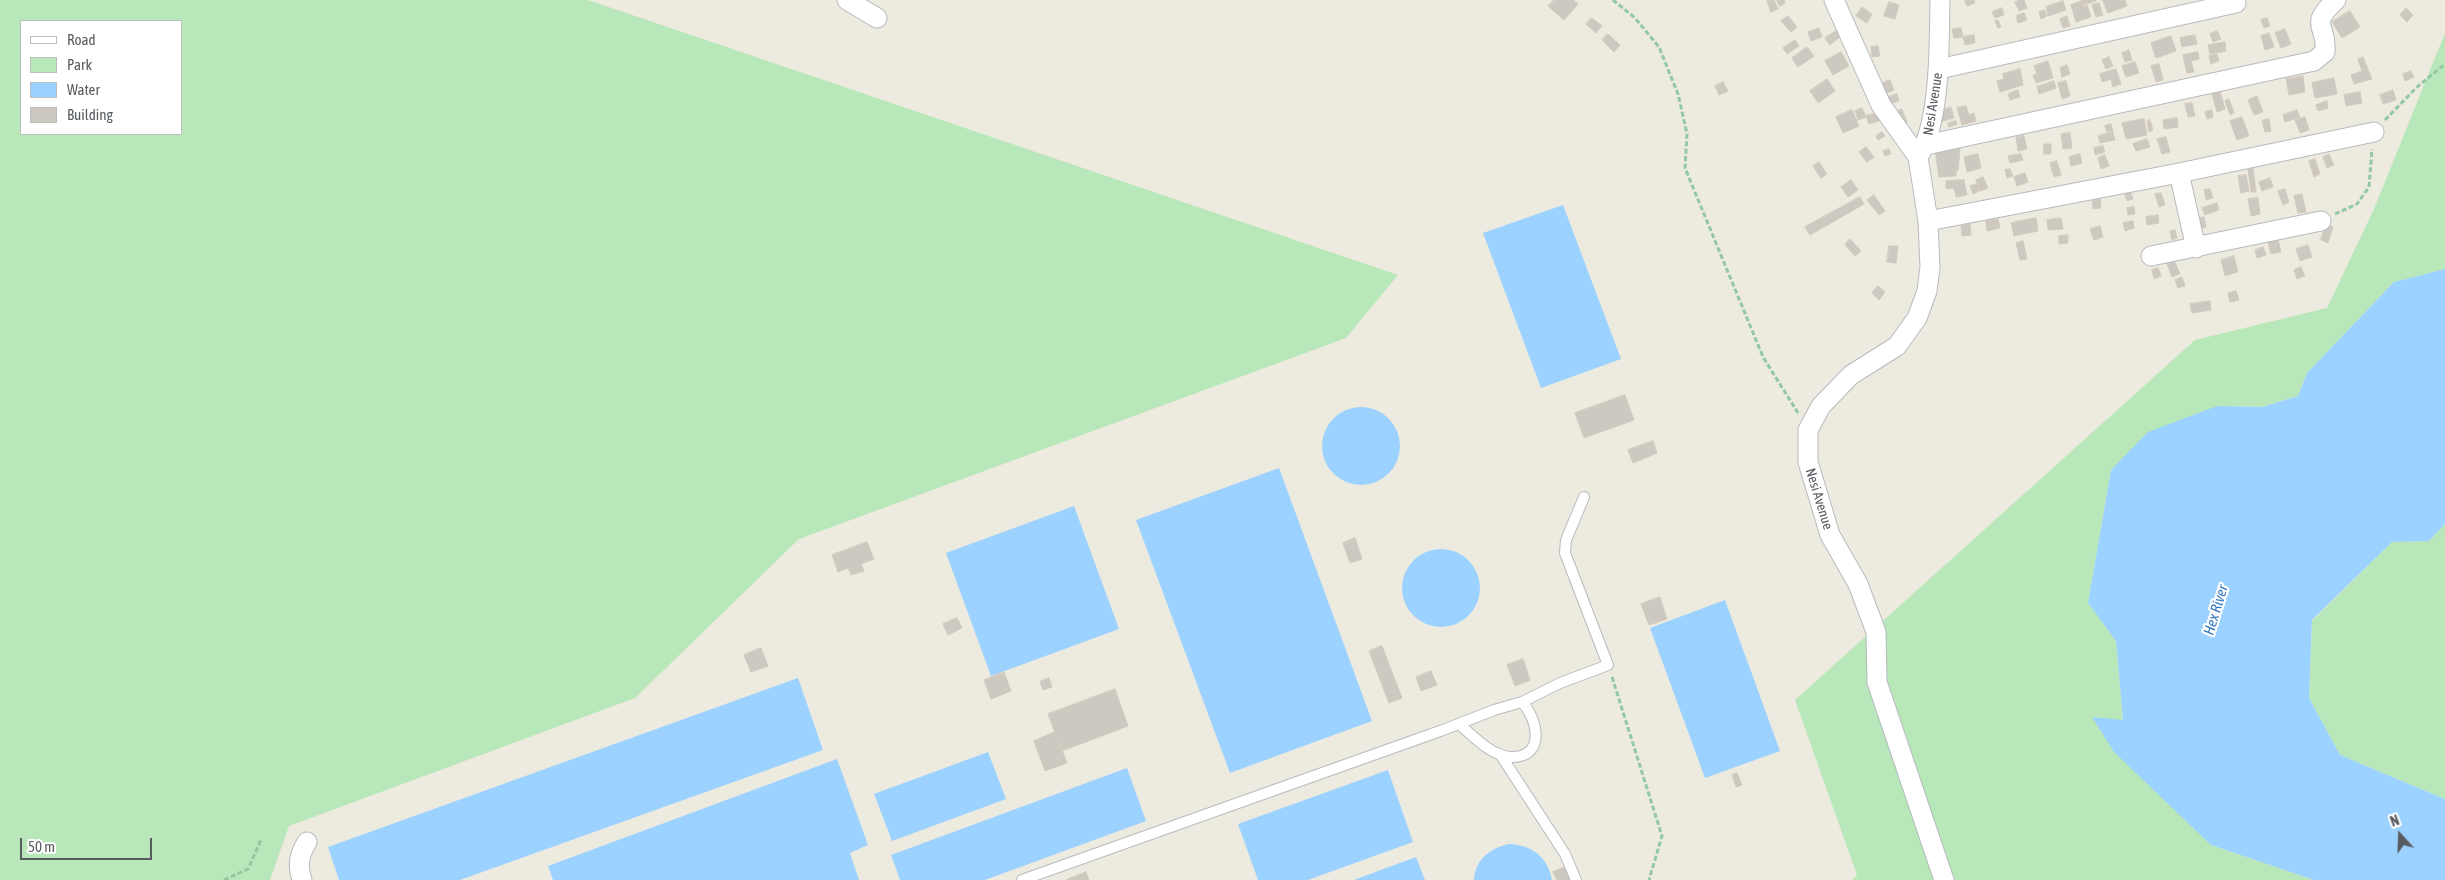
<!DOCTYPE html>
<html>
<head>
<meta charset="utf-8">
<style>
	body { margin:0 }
	#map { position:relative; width:2445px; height:880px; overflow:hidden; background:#edeadf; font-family:"Asap Condensed",sans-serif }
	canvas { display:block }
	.legend { position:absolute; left:20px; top:20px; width:162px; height:115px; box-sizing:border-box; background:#fff; border:1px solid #bcbec0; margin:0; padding:6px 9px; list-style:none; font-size:15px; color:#585c61 }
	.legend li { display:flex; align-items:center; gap:10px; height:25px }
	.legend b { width:25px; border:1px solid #bcbec0 }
	.north { position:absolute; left:2375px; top:810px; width:50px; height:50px; -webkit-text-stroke:4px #fff; paint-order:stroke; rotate:340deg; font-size:14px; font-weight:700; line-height:20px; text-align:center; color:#585c61 }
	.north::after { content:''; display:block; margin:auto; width:18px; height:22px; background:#585c61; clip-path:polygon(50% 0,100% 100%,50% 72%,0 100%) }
	.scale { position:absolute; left:20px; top:838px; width:132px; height:22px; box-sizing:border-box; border:2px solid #585c61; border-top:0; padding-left:6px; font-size:15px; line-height:18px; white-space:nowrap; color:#585c61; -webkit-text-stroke:4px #fff; paint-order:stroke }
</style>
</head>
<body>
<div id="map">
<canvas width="2445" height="880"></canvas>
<ul class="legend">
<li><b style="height:6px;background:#fff"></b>Road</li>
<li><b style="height:14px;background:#b8e7b9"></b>Park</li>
<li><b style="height:14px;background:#9cd2ff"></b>Water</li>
<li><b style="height:14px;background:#cdc8c0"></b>Building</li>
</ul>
<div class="north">N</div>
<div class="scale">50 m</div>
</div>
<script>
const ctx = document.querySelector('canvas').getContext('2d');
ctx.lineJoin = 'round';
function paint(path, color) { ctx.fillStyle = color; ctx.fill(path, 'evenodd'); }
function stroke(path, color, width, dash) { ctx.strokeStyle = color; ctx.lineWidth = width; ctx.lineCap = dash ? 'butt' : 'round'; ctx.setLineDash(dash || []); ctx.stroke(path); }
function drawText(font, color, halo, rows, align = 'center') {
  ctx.font = font + ' "Asap Condensed",sans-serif'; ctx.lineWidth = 4.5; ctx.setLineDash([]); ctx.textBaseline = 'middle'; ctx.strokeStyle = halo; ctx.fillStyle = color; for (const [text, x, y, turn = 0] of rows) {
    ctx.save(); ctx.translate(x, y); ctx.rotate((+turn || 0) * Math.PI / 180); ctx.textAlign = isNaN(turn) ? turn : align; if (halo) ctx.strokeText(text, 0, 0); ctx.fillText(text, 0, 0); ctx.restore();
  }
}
const green = new Path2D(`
	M0,0H588L1398,275L1346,338L799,539L635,698L289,826L270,880H0ZM181,21V134H21V21Z
	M2445,33V269L2394,282L2307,373L2298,396L2262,407L2217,406L2111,470L2088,603L2116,641L2123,721L2092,717L2211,845L2314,880H1852L1857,875L1795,700L2195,340L2327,308L2374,209Z
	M2445,524V799L2340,755L2309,698L2312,621L2392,542L2429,541Z`);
const water = new Path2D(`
	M1563,205L1621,359L1541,388L1483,233Z
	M2445,269V524L2429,541L2392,542L2312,620L2309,698L2340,755L2445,799V880H2314L2211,845L2114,752L2092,717L2123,720L2116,641L2088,603L2111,470L2148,432L2217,406L2262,407L2298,396L2307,373L2394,282Z
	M1322 446a39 39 0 1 1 78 0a39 39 0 1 1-78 0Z
	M1279,468L1372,721L1230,773L1136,520Z
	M1074,506L1119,629L991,676L946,553Z
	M1402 588a39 39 0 1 1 78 0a39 39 0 1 1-78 0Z
	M1725,600L1780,751L1705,778L1650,628Z
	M798,678L823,750L460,880H339L328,847Z
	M988,752L1006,799L892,841L874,794Z
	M837,759L868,845L850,853L859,880H553L548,866Z
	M1127,768L1146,821L985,880H900L891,855Z
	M1388,770L1413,842L1308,880H1258L1238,824Z
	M1509,844C1532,845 1548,857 1552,880H1474C1475,860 1490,848 1509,844Z
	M1416,857L1425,880H1354Z`);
const building = new Path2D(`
	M1554,0H1573L1578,4L1564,20L1548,6Z
	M1767,0H1774L1778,9L1771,12Z
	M1777,0H1784L1785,3L1780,6Z
	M1965,0H1974L1975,3L1967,6Z
	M2022,0H2024L2027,8L2019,11L2015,2Z
	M2082,0H2096V1L2083,5Z
	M2103,0H2125L2127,6L2108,13Z
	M2063,1L2066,10L2048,16L2046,7Z
	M2082,1L2083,7L2087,5L2091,17L2076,22L2071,5Z
	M1889,2L1899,5L1895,19L1884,16Z
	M2099,3L2103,15L2096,17L2092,5Z
	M1862,7L1872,14L1867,23L1856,16Z
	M2002,8L2004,15L1995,18L1992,12Z
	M2406,8L2413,15L2407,22L2400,15Z
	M2044,10L2047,16L2041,19L2039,12Z
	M2350,11L2360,27L2342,38L2332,22Z
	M2024,13L2027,20L2018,23L2016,16Z
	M1788,16L1797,27L1791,32L1781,21Z
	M2067,16L2070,26L2063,28L2060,19Z
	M1592,18L1602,26L1596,33L1586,24Z
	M2267,18L2270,26L2264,28L2261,20Z
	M1998,20L2001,27L1998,28L1995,21Z
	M1819,28L1822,37L1811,41L1808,32Z
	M1961,28L1963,37L1954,38L1952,29Z
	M2285,29L2291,44L2281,48L2275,33Z
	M1836,31L1840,37L1830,45L1825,38Z
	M2217,31L2221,39L2213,42L2210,34Z
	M2269,33L2274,47L2265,50L2261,36Z
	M1608,34L1620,45L1614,52L1602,40Z
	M1974,35L1975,43L1965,45L1963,37Z
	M2195,35L2197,44L2182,47L2180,38Z
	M2171,36L2176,51L2156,58L2151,43Z
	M1795,40L1799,46L1787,54L1783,48Z
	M2225,42L2226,51L2210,54L2208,45Z
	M1878,46L1880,56L1872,57L1871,47Z
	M1807,47L1814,56L1798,67L1792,58Z
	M2129,50L2132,60L2125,62L2122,53Z
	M1841,52L1849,66L1833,75L1825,61Z
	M2198,52L2199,59L2191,61L2194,72L2187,73L2183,55Z
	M2217,54L2219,61L2211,64L2209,56Z
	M2109,57L2113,66L2106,69L2102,60Z
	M2363,57L2372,79L2354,84L2351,75L2362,71L2358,59Z
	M2048,61L2053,78L2036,83L2033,75L2037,74L2034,66Z
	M2135,62L2139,73L2126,77L2122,66Z
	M2159,64L2163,80L2156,82L2151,66Z
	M2067,65L2070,74L2062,77L2060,68Z
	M2020,69L2023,85L2000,92L1997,81L2004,79L2003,74Z
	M2116,69L2121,84L2113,87L2111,79L2102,82L2100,74Z
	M2411,71L2414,77L2405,81L2403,74Z
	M2303,76L2305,92L2289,95L2286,79Z
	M2334,78L2337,94L2315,98L2312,83Z
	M1827,79L1835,91L1818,103L1810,91Z
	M1890,80L1894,90L1880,96L1876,86Z
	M2054,81L2056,88L2039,94L2037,87Z
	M2066,81L2070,96L2062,99L2058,83Z
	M1723,82L1728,91L1719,95L1715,86Z
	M2018,90L2020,97L2010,100L2008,94Z
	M2393,90L2396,100L2383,104L2380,95Z
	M2220,91L2225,109L2217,112L2212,94Z
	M2360,92L2362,103L2346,106L2344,95Z
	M1897,94L1899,101L1888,105L1885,98Z
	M2257,96L2263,112L2254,115L2248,100Z
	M2229,99L2234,113L2230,115L2225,101Z
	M2327,101L2328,108L2318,111L2316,105Z
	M2192,103L2195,116L2188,117L2185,104Z
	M1966,106L1969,115L1974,113L1976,121L1962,125L1957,108Z
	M1951,107L1954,118L1939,122L1936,112Z
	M1862,108L1866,117L1858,120L1855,111Z
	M1902,109L1907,122L1903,124L1898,111Z
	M1852,110L1859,126L1843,133L1836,117Z
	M2212,110L2213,117L2207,119L2205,112Z
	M2297,110L2300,117L2285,122L2283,115Z
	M1876,113L1879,121L1869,124L1866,116Z
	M2242,117L2249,136L2237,140L2230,121Z
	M2305,117L2309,130L2300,133L2295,120Z
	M2177,118L2178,127L2164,129L2163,120Z
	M2144,119L2147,135L2126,139L2122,123Z
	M2269,119L2271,131L2265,132L2262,121Z
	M2150,120L2153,130L2149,132L2147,121Z
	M1956,121L1957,124L1949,127L1948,123Z
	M2111,124L2113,131L2107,132L2105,126Z
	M1882,132L1885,136L1878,140L1876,136Z
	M2113,132L2115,140L2100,143L2098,136Z
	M2070,133L2072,148L2063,149L2061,134Z
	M2024,136L2027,149L2018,151L2016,137Z
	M2166,137L2170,152L2162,154L2157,139Z
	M2147,139L2150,147L2136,151L2133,144Z
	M2044,144H2051V154H2044Z
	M2103,146L2105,152L2095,155L2094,148Z
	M1866,147L1874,157L1867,162L1859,152Z
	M1889,149L1891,154L1885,156L1883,151Z
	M1960,149L1958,171H1956V176L1939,177L1935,150Z
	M1978,154L1981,168L1967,172L1964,157Z
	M2021,154L2023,160L2010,163L2008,156Z
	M2080,154L2082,163L2071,166L2069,157Z
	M2329,154L2334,165L2327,168L2323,157Z
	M2105,155L2109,166L2101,169L2098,158Z
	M2315,159L2320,174L2314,177L2309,161Z
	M2057,161L2061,175L2054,177L2050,163Z
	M1819,162L1827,174L1821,178L1813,166Z
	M2253,168L2256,192H2251L2248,169Z
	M2010,169L2013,176L2007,178L2005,170Z
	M2025,173L2028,182L2017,186L2014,177Z
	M2246,175L2249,191L2241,193L2238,176Z
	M1983,177L1988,188L1980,191L1976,180Z
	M2270,178L2273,187L2262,191L2259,182Z
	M1851,180L1858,190L1848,197L1841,187Z
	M1964,180L1967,195L1956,197L1954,188L1946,189V181Z
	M1977,184L1979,191L1973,194L1970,186Z
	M2210,189L2213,198L2206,200L2204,190Z
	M2285,189L2289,202L2283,205L2278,191Z
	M2131,193L2133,199L2127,201L2125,194Z
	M2161,193L2165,205L2159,207L2155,194Z
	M2302,194L2306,212L2298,213L2294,196Z
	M1874,195L1885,211L1879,215L1867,200Z
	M1860,197L1864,204L1810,235L1805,227Z
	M2100,198L2101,208L2093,209L2092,199Z
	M2258,198L2260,214L2251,216L2248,199Z
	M2217,203L2219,210L2205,215L2202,208Z
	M2134,207L2135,214L2128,215L2127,208Z
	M2158,215L2159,223L2147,225L2146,217Z
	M2204,217L2206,227L2200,229L2197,219Z
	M2036,218L2038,231L2014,236L2011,223Z
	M2061,218L2063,229L2048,230L2047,220Z
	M1998,219L2000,228L1987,231L1986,221Z
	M2133,221L2134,228L2125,231L2123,223Z
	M1970,224L1971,235L1962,236L1961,226Z
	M2326,224L2333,227L2328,243L2321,240Z
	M2100,226L2103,237L2094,240L2090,229Z
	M2175,230L2177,238L2172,240L2170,231Z
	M2068,235V243L2059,244V236Z
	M1850,239L1861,251L1855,256L1845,245Z
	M2278,239L2281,252L2271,254L2268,242Z
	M2023,241L2027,259L2020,260L2016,243Z
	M2308,245L2312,257L2300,261L2296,249Z
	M1889,246H1898L1896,263L1887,262Z
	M2263,247L2266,255L2257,258L2255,250Z
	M2234,256L2238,272L2225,276L2221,260Z
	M2173,258L2180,274L2172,277L2166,261Z
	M2301,267L2305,276L2297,279L2294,270Z
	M2158,268L2161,276L2154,279L2152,270Z
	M2182,277L2185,286L2178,288L2175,280Z
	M1878,286L1885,292L1879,300L1872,293Z
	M2236,291L2239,300L2230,302L2228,293Z
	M2210,301L2211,310L2192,313L2190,304Z
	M1625,395L1634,420L1584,438L1575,413Z
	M1653,441L1657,453L1633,463L1628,450Z
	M1355,538L1362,559L1350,563L1343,543Z
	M867,542L874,559L861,564L864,571L851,575L848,568L838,572L832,555Z
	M1660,597L1667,619L1649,625L1641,604Z
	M957,618L962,628L948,635L943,624Z
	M1382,646L1402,698L1389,703L1369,651Z
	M761,648L768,666L751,672L744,655Z
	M1523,659L1530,680L1515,686L1507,665Z
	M1431,671L1437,685L1421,691L1416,677Z
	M1004,672L1011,691L991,699L984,680Z
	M1049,678L1052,687L1043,690L1040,682Z
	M1115,689L1128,726L1062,751L1048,714Z
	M1055,732L1067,763L1045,771L1034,741Z
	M1737,773L1742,785L1736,787L1732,775Z
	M1568,866L1573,880H1557L1553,872Z
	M1086,872L1089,880H1066Z`);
const path = new Path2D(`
	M1613,0L1635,18L1659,47L1678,94L1687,134L1685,168L1763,357L1798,413
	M2385,120L2416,88L2445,64
	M2335,214L2357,204L2369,187L2372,149
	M1612,677L1662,836L1649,880
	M224,880L248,869L261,840`);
const service = new Path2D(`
	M1522,702L1560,683L1608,665L1565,553L1566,540L1584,497
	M1500,754L1565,854L1576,880
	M1022,880L1443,730L1494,710L1522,702C1538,719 1546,758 1511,757C1491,756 1473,736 1459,724`);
const minor = new Path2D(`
	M847,0L877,18
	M1834,0L1881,105L1918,157
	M1940,0C1939,42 1941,123 1918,157L1928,221L1930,267L1927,291L1917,318L1897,346L1851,375L1821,406L1808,430V462L1830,535L1858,584L1876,632L1877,682L1944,880
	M1939,69L2236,3
	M1926,145L2314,61L2325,52C2328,24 2307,27 2336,0
	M2179,173L2196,248
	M1928,221L2179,173L2374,132
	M2151,256L2321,221
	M302,880C297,865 299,855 307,842`);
const streetNames = [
	["Nesi Avenue",1933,104,-81],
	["Nesi Avenue",1819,499,73]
];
const waterNames = [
	["Hex River",2216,610,-73]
];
paint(green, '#b8e7b9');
paint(water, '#9cd2ff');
paint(building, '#cdc8c0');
stroke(building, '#d2cbbd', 1);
stroke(service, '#b7babf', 12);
stroke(minor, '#b7babf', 21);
stroke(path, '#92c8a2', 3, [5, 2.5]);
stroke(service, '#fff', 10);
stroke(minor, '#fff', 19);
drawText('14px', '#585c61', '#fff', streetNames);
drawText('italic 15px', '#3577c2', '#fff', waterNames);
</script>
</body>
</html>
